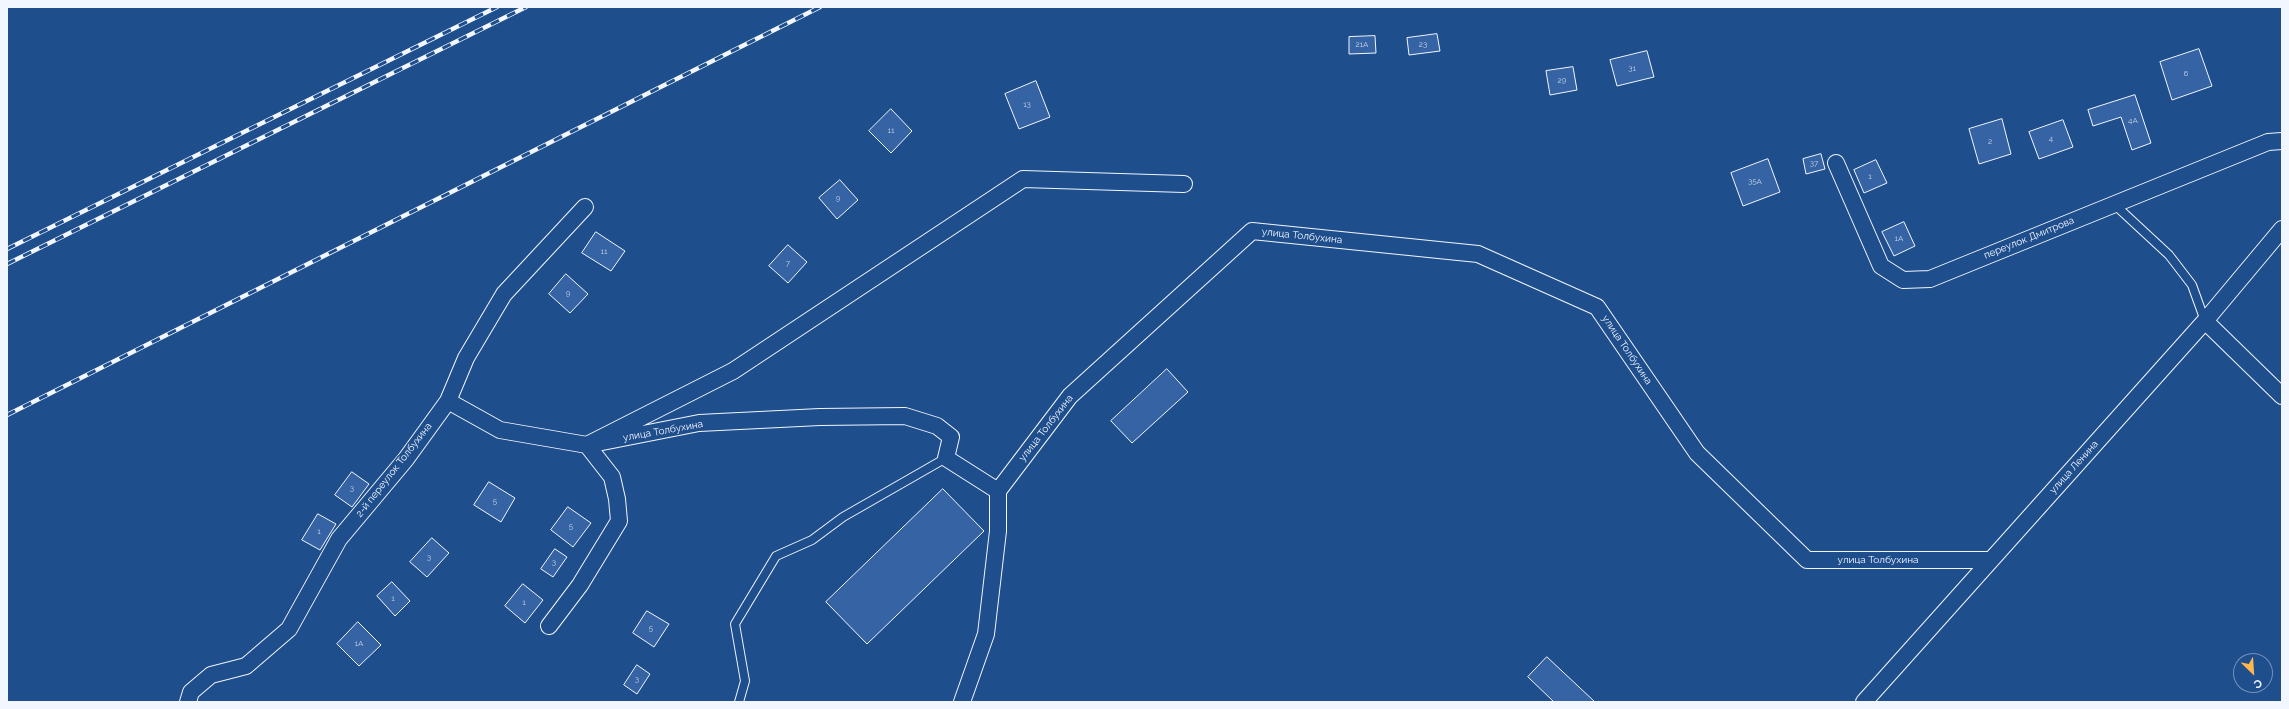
<!DOCTYPE html>
<html>
<head>
<meta charset="utf-8">
<style>
	body { margin:0 }
	#map { position:relative; width:2289px; height:709px; overflow:hidden; background:#1f4e8c; font-family:Raleway,sans-serif }
	canvas { display:block }
	.frame { position:absolute; inset:0; border:8px solid #f2f6ff; pointer-events:none }
	.north { position:absolute; left:2233px; top:653px; width:40px; height:40px; box-sizing:border-box; background:#1f4e8c; border:1px solid #7391ba; border-radius:50%; rotate:155deg; font-size:11px; font-weight:700; line-height:16px; text-align:center; color:#f2f6ff }
	.north::after { content:''; display:block; margin:auto; width:14px; height:18px; background:#ffb74d; clip-path:polygon(50% 0,100% 100%,50% 72%,0 100%) }
</style>
</head>
<body>
<div id="map">
<canvas width="2289" height="709"></canvas>
<div class="frame"></div>
<div class="north">С</div>
</div>
<script>
const ctx = document.querySelector('canvas').getContext('2d');
ctx.lineJoin = 'round';
function paint(path, color) { ctx.fillStyle = color; ctx.fill(path, 'evenodd'); }
function stroke(path, color, width, dash) { ctx.strokeStyle = color; ctx.lineWidth = width; ctx.lineCap = dash ? 'butt' : 'round'; ctx.setLineDash(dash || []); ctx.stroke(path); }
function drawText(font, color, halo, rows, align = 'center') {
  ctx.font = font + ' Raleway,sans-serif'; ctx.lineWidth = 3; ctx.setLineDash([]); ctx.textBaseline = 'middle'; ctx.strokeStyle = halo; ctx.fillStyle = color; for (const [text, x, y, turn = 0] of rows) {
    ctx.save(); ctx.translate(x, y); ctx.rotate((+turn || 0) * Math.PI / 180); ctx.textAlign = isNaN(turn) ? turn : align; if (halo) ctx.strokeText(text, 0, 0); ctx.fillText(text, 0, 0); ctx.restore();
  }
}
const building = new Path2D(`
	M1437,34L1440,51L1409,55L1407,38Z
	M1375,36L1376,53L1349,54V37Z
	M2199,49L2212,86L2172,100L2160,62Z
	M1647,51L1654,77L1617,86L1610,60Z
	M1573,67L1577,90L1550,95L1546,71Z
	M1036,81L1050,117L1019,129L1005,94Z
	M2135,95L2151,143L2132,150L2121,117L2093,126L2088,110Z
	M891,109L912,131L891,153L869,131Z
	M2002,119L2011,154L1979,164L1969,129Z
	M2063,120L2073,147L2039,159L2029,132Z
	M1821,154L1825,169L1806,174L1803,159Z
	M1768,159L1780,192L1743,206L1731,173Z
	M1876,160L1887,183L1864,193L1854,170Z
	M840,180L858,200L837,219L819,198Z
	M1904,222L1915,246L1894,256L1882,232Z
	M596,232L625,251L611,271L582,253Z
	M788,245L807,262L788,283L769,266Z
	M566,274L588,294L570,313L549,294Z
	M1167,369L1188,392L1132,443L1111,421Z
	M352,472L369,484L352,507L335,495Z
	M489,482L515,498L501,522L474,505Z
	M943,489L984,531L867,644L826,602Z
	M568,507L591,523L573,547L551,530Z
	M318,514L336,524L320,550L302,540Z
	M432,538L449,553L427,577L410,562Z
	M555,549L567,557L553,577L541,569Z
	M392,582L410,601L395,616L377,596Z
	M523,584L543,600L525,623L505,606Z
	M647,611L669,624L654,647L633,633Z
	M358,622L381,645L359,666L337,644Z
	M1547,657L1595,702H1554L1528,677Z
	M637,665L650,674L637,694L624,685Z`);
const lane = new Path2D(`
	M2114,204L2169,255L2192,285L2205,321
	M739,702L745,681L735,624L776,556L812,540L843,517L946,458`);
const street = new Path2D(`
	M1836,163L1881,266L1903,280L1930,279L2268,142L2282,141
	M2205,321L2282,396
	M448,401L500,430L587,445L699,423L820,417L905,416L937,426L951,437L946,458L998,491
	M587,445L733,371L1023,179L1184,184
	M998,491L1070,396L1252,231L1478,254L1597,307L1697,453L1807,560H1991
	M549,626L580,585L619,521L617,499L612,477L587,445
	M188,702L191,692L211,675L246,666L289,629L339,539L406,459L448,401L466,358L504,294L585,207
	M962,702L986,634L998,531V491
	M1864,702L2205,321L2282,229`);
const rail = new Path2D(`
	M7,249L497,7
	M7,264L526,7
	M7,415L820,7`);
const numberNames = [
	["21А",1362,45],
	["23",1423,45],
	["31",1632,69],
	["6",2186,74],
	["29",1562,81],
	["13",1027,105],
	["4А",2133,121],
	["11",891,131],
	["4",2051,139],
	["2",1990,142],
	["37",1814,164],
	["1",1870,177],
	["35А",1755,182],
	["9",838,199],
	["1А",1899,239],
	["11",604,252],
	["7",788,264],
	["9",568,294],
	["3",352,489],
	["5",495,502],
	["5",571,527],
	["1",319,532],
	["3",429,558],
	["3",554,563],
	["1",393,599],
	["1",524,603],
	["5",651,629],
	["1А",359,644],
	["3",637,680]
];
const streetNames = [
	["улица Толбухина",1302,236,6],
	["переулок Дмитрова",2029,238,-22],
	["улица Толбухина",1627,350,56],
	["улица Толбухина",1046,428,-52],
	["улица Толбухина",663,431,-10],
	["улица Ленина",2074,467,-48],
	["2-й переулок Толбухина",394,470,-52],
	["улица Толбухина",1878,560]
];
paint(building, '#3563a3');
stroke(building, '#f2f6ff', 1);
stroke(lane, '#f2f6ff', 10);
stroke(street, '#f2f6ff', 18);
stroke(lane, '#1f4e8c', 8);
stroke(street, '#1f4e8c', 16);
stroke(rail, '#f2f6ff', 4.5);
stroke(rail, '#1f4e8c', 3, [9]);
drawText('8px', '#c3d1e8', null, numberNames);
drawText('10px', '#f2f6ff', '#1f4e8c', streetNames);
</script>
</body>
</html>
